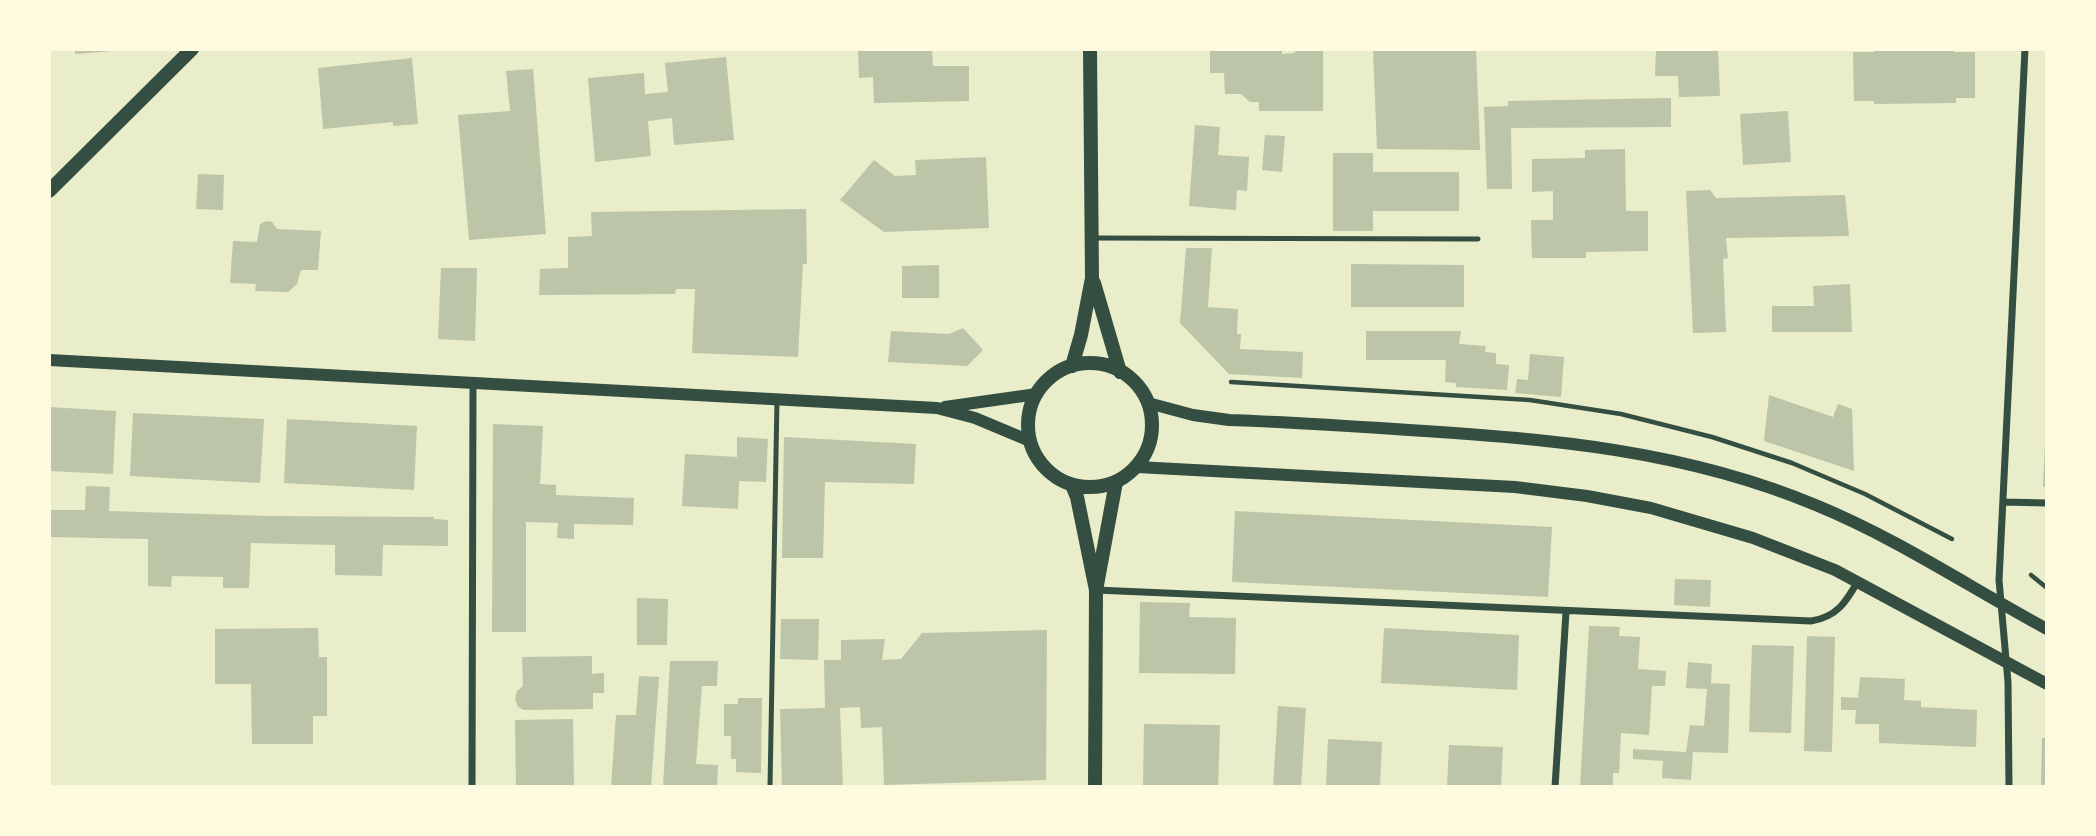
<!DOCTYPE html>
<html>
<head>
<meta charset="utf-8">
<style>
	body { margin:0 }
	#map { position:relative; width:2096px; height:836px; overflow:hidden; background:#e9edc9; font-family:Mulish,sans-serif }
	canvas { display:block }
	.frame { position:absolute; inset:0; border:51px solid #fefae0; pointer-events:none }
</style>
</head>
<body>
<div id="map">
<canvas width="2096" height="836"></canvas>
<div class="frame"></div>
</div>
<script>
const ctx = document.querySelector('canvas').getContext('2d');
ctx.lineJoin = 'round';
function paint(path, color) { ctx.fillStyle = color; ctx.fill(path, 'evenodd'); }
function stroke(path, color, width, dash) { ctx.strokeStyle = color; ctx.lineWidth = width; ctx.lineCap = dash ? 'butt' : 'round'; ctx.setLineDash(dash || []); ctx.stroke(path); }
const building = new Path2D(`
	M75,49H113V51L75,54Z
	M858,49H932L933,66H969V101L874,103L873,77L859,78Z
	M1210,49H1282V54L1294,53L1298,49H1323V111H1259V102H1250L1241,94H1225L1224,73H1210Z
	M1373,49H1476L1480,150L1377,149Z
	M1656,49H1718L1720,96L1679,97L1678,76H1655Z
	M1874,49H1954V52H1975V98H1956V103L1874,104V101H1854L1853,52H1874Z
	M726,57L734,140L674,145L672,118L648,121L651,156L595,162L588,78L644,73L645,94L668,92L665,63Z
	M412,58L418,124L393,126V122L323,129L318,68Z
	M533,69L546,234L469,240L458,115L510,111L506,71Z
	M1671,98V127L1511,128L1512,189H1487L1484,107L1508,106V101Z
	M1788,111L1791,162L1743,165L1740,114Z
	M1195,125L1220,127L1218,155L1249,157L1247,191L1237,190L1236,210L1189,206Z
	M1265,135L1285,136L1282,172L1262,170Z
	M1625,149L1626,211H1648V251L1586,252V258H1532L1531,220H1553V191L1532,192V159L1585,158V150Z
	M1333,153H1373V172H1459V211H1373V231H1333Z
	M986,157L989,228L884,232L840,200L874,160L895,176L916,175L915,160Z
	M198,174L224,175L223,210L196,209Z
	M1710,190L1716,198L1845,195L1849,236L1726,238L1728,258L1723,259L1726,332L1693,333L1686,191Z
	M806,209L807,264H803L798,357L692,353L695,289H676L675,294L539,295L540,269L568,268V237L592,236L591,212Z
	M266,221L272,222L277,229L321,231L318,270H301L297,284L288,292L255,291L256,284L230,283L233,241L257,242L260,224Z
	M1186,248H1212L1208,307L1238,309L1237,334H1241L1240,349L1303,352L1302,378L1229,374L1180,323Z
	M1351,264L1464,265V307H1351Z
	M939,265V298H902V266Z
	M441,268H477L475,341L438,339Z
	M1850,284L1852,332H1772V306H1814L1813,286Z
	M963,328L983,350L967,366L888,362L891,331L949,334Z
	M1366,331H1461L1459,344L1486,346L1485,352L1496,353V364L1509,365L1507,390L1456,387V383L1445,382L1446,360H1366Z
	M1530,354L1564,357L1561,397L1515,393L1517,379L1528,380Z
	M1769,395L1833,417L1838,404L1852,409L1854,471L1764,441Z
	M49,407L116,411L113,474L49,471Z
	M133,413L264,419L260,483L130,476Z
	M287,419L417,426L414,490L284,483Z
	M493,424L543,426L540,484L556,485V495L634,498L633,525L574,524V539L557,538L558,523L526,522V632H492Z
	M737,437L768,439L766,482L739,481L738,509L682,506L685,454L737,457Z
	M784,437L916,444L914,484L825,482L823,558H782Z
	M2045,441L2047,442V487H2043Z
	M86,486L110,487L109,511L268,516L434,517V519L448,520V546L383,545L382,576L335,575V545L251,543L249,588H223V577L172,576L171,587L148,586V539L49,537V510H85Z
	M1235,511L1552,527L1548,597L1232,582Z
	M1675,579L1711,580L1710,607L1674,605Z
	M637,598L668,599L667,645H637Z
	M1140,602L1190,603L1189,617L1236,618L1235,674L1139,673Z
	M781,619H819L818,660L780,659Z
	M1589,626L1620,627L1619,636L1640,637L1638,669L1666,671L1665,686H1652L1649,735L1621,733L1619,773H1613V787H1580Z
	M318,628L319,657H327V716H313V744H252L251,684H215V629Z
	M1384,628L1519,635L1517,690L1381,683Z
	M1047,630L1046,780L884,785L882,727L861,728L860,707L840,708L843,786L782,787L780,709L825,708L824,660H841V640L885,639L882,660L901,659L922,633Z
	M1807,636L1835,637L1832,752L1804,751Z
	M1752,645L1794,646L1791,733L1749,732Z
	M592,656V674L604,673V693H593V709L524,710L518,707L515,699L517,691L523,686L522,657Z
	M670,661H718L717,686H702L696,764L718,765L717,787H663Z
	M1688,662L1712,664L1711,683L1730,684L1728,753L1693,752L1691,780L1662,778L1663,761L1633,759V749L1686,752L1690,725L1704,726L1707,689L1686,688Z
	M639,676L659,677L651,787H611L616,715H636Z
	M1860,677L1905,679L1904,700L1921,701V707L1977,710L1976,747L1879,743V724H1855L1856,710H1841V697L1858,698Z
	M738,698H762L761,773L736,772V759H731V736H724V704H738Z
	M1278,706L1306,708L1301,787H1273Z
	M573,719L574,787H516L515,720Z
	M1144,724L1220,725L1218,787H1143Z
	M2042,738H2047V787H2041Z
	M1328,739L1382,742L1380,787H1326Z
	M1449,745L1503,747L1501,787H1447Z`);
const path = new Path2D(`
	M1231,382L1530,400L1621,414L1712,437L1792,463L1865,494L1952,539
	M2031,575L2047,588`);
const service = new Path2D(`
	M1092,238L1478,239
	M770,787L777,399`);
const minor = new Path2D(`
	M2003,502L2047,503
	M1096,590L1811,621C1837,617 1846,602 1858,581
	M472,787L473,383
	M1555,787L1566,612
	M2009,787L2008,682L1999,580L2025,49`);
const tertiary = new Path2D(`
	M49,360L937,408L975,418L1030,441
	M1148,403L1193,415L1229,420C1289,422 1349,426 1409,430C1551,439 1685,450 1818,506C1898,539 1971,588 2047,629
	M945,407L1037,394
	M1137,467L1515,487L1587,496L1651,508L1753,538L1835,570L2047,684`);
const secondary = new Path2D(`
	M49,191L192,49
	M1094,283L1120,372
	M1028 425a62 62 0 1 1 124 0a62 62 0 1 1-124 0Z
	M1072,366L1081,335L1092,278L1090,49
	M1072,485L1077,497L1096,590L1095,787
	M1097,585L1116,482`);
paint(building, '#bcc5a7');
stroke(path, '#344e41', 4.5);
stroke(service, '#344e41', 5);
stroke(minor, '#344e41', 7);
stroke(tertiary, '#344e41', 12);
stroke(secondary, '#344e41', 14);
</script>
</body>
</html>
